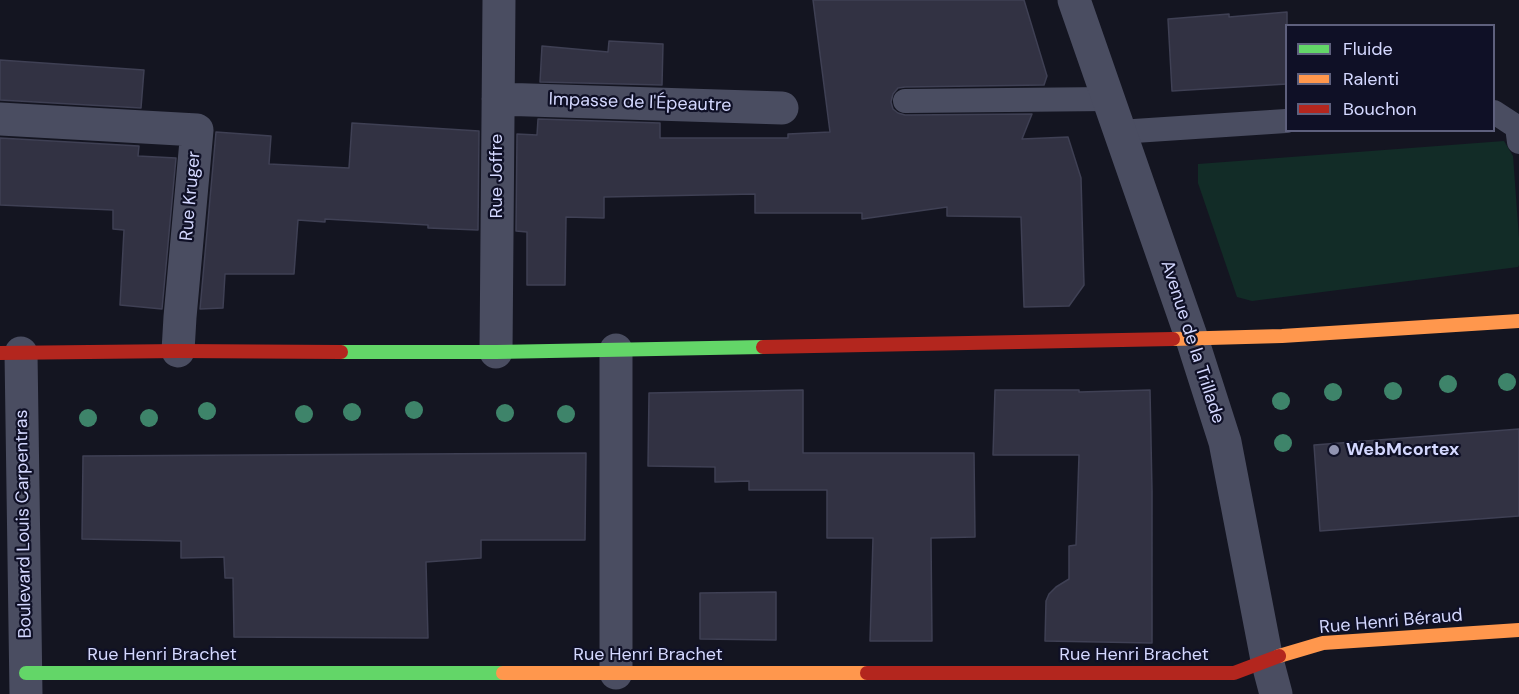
<!DOCTYPE html>
<html>
<head>
<meta charset="utf-8">
<style>
	body { margin:0 }
	#map { position:relative; width:1519px; height:694px; overflow:hidden; background:#141521; font-family:"DM Sans",sans-serif }
	canvas { display:block }
	.legend { position:absolute; left:1285px; top:24px; width:210px; height:108px; box-sizing:border-box; background:#0f1026; border:2px solid #5e607d; margin:0; padding:8px 10px; list-style:none; font-size:18px; color:#d4d8ff }
	.legend li { display:flex; align-items:center; gap:12px; height:30px }
	.legend b { width:30px; border:2px solid #5e607d }
</style>
</head>
<body>
<div id="map">
<canvas width="1519" height="694"></canvas>
<ul class="legend">
<li><b style="height:8px;background:#63d668"></b>Fluide</li>
<li><b style="height:8px;background:#ff974d"></b>Ralenti</li>
<li><b style="height:8px;background:#b3261e"></b>Bouchon</li>
</ul>
</div>
<script>
const ctx = document.querySelector('canvas').getContext('2d');
ctx.lineJoin = 'round';
function paint(path, color) { ctx.fillStyle = color; ctx.fill(path, 'evenodd'); }
function stroke(path, color, width, dash) { ctx.strokeStyle = color; ctx.lineWidth = width; ctx.lineCap = dash ? 'butt' : 'round'; ctx.setLineDash(dash || []); ctx.stroke(path); }
function drawText(font, color, halo, rows, align = 'center') {
  ctx.font = font + ' "DM Sans",sans-serif'; ctx.lineWidth = 4.5; ctx.setLineDash([]); ctx.textBaseline = 'middle'; ctx.strokeStyle = halo; ctx.fillStyle = color; for (const [text, x, y, turn = 0] of rows) {
    ctx.save(); ctx.translate(x, y); ctx.rotate((+turn || 0) * Math.PI / 180); ctx.textAlign = isNaN(turn) ? turn : align; if (halo) ctx.strokeText(text, 0, 0); ctx.fillText(text, 0, 0); ctx.restore();
  }
}
const green = new Path2D(`
	M1504,141L1513,156L1519,238V265L1518,267L1252,301L1237,297L1198,183V164Z`);
const building = new Path2D(`
	M813,0H1024L1047,76L1044,85L905,87L898,88L893,94L891,102L893,109L898,113L905,115L1032,114L1022,139L1068,137L1081,178L1084,285L1069,306L1024,307L1021,217L947,216V207L862,219V213H755V194L604,197V218L566,217L565,285H527V232L516,231L517,134L537,135L538,119L660,123V138H788V134L830,132Z
	M1287,12V84L1172,91L1168,19L1229,14V17Z
	M609,41L663,44L662,85L540,82L542,46L608,52Z
	M0,60L144,70L141,108L0,100Z
	M352,123L479,131L478,230L428,228V225L325,219V222L298,220L294,274H225L223,308L200,309L216,132L271,136L269,164L349,168Z
	M0,138L139,146L138,156L176,158L162,309L120,305L124,230L113,229V210L0,205Z
	M803,390V453H974L975,537L931,538L932,641H870L873,538H827V490H749V481L715,482V467L648,466L649,393Z
	M995,390H1079V392L1150,390L1152,491V643L1045,641L1046,601L1049,594L1056,587L1069,579V546L1076,545L1079,455H993Z
	M1519,429V516L1320,531L1314,445Z
	M586,453L585,540H481V558L426,562L428,638L234,637L233,578H225L224,557L181,558V541L82,539L83,456Z
	M776,592V640L700,639V593Z`);
const lane = new Path2D(`
	M905,101L1108,99
	M1494,112L1517,127L1519,142
	M1119,132L1286,121`);
const street = new Path2D(`
	M1074,0L1192,339L1225,442L1267,660L1276,694
	M498,99L782,108
	M0,119L197,130L180,317L178,351
	M616,350V673
	M496,352L499,0
	M21,353L26,694`);
const fast = new Path2D(`
	M341,352H496L763,347
	M26,673H503`);
const slow = new Path2D(`
	M1173,339L1282,336L1519,321
	M1279,656L1323,643L1519,630
	M503,673H867`);
const jam = new Path2D(`
	M763,347L1173,339
	M0,353L178,351L341,352
	M867,673H1234L1279,656`);
const trees = [
	[1507,382],
	[1448,384],
	[1393,391],
	[1333,392],
	[1281,401],
	[414,410],
	[207,411],
	[352,412],
	[505,413],
	[304,414],
	[566,414],
	[88,418],
	[149,418],
	[1283,443]
];
const markers = [
	[1334,450,6,"#9194b1"]
];
const streetNames = [
	["Impasse de l'Épeautre",640,103,2],
	["Rue Joffre",497,176,-90],
	["Rue Kruger",191,196,-85],
	["Avenue de la Trillade",1192,342,72],
	["Boulevard Louis Carpentras",24,524,-91],
	["Rue Henri Béraud",1391,622,-5],
	["Rue Henri Brachet",162,655],
	["Rue Henri Brachet",648,655],
	["Rue Henri Brachet",1134,655]
];
const poiNames = [
	["WebMcortex",1346,450]
];
paint(green, '#122c27');
paint(building, '#323243');
stroke(building, '#3f4054', 1.5);
stroke(lane, '#4a4d61', 24);
stroke(street, '#4a4d61', 33);
stroke(fast, '#63d668', 14);
stroke(slow, '#ff974d', 14);
stroke(jam, '#b3261e', 14);
ctx.fillStyle = '#3e846a';
for (const [x, y] of trees) { ctx.beginPath(); ctx.arc(x, y, 9, 0, 2 * Math.PI); ctx.fill(); }
for (const [x, y, r, color] of markers) { const dot = new Path2D(); dot.arc(x, y, r, 0, 2 * Math.PI); ctx.fillStyle = color; ctx.fill(dot); stroke(dot, '#0f1026', 2); }
drawText('18px', '#d4d8ff', '#0f1026', streetNames);
drawText('bold 18px', '#d4d8ff', '#0f1026', poiNames, 'left');
</script>
</body>
</html>
